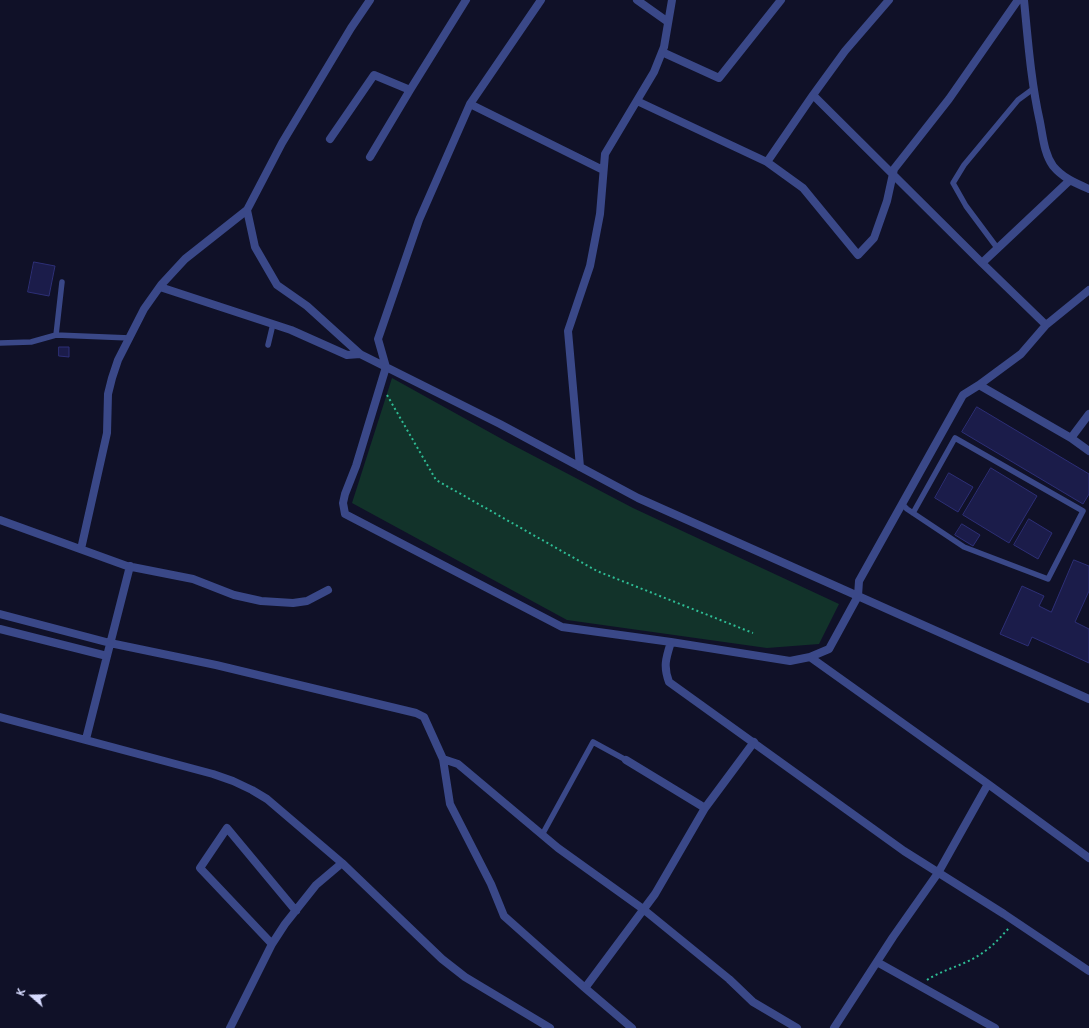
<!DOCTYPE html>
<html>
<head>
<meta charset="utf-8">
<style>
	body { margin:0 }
	#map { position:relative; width:1089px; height:1028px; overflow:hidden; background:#101128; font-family:"Space Grotesk",sans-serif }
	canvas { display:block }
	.north { position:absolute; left:12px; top:976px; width:40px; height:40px; -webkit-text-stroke:3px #101128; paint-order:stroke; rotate:290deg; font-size:11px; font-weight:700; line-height:16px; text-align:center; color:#d7dbff }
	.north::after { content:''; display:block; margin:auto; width:14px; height:18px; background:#d7dbff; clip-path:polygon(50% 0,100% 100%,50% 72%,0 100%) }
</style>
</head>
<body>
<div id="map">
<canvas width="1089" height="1028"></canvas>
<div class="north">K</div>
</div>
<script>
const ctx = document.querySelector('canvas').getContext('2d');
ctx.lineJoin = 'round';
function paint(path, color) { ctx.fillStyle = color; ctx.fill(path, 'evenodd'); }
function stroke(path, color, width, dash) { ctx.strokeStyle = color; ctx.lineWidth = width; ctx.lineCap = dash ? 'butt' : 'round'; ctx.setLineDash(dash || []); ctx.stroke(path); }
const green = new Path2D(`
	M392,378L509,443L633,508L839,604L819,644L767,648L567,620L352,503Z`);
const building = new Path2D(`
	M34,262L55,266L49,296L28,292Z
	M59,347H69V357L59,356Z
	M977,407L1089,474V494L1083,504L962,432Z
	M991,468L1037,496L1009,543L963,515Z
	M949,473L973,487L958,512L935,498Z
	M1029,519L1052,533L1038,559L1014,545Z
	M962,524L980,535L973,546L955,535Z
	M1074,560L1089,566V591L1075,622L1089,629V663L1032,637L1028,646L1000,634L1022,586L1044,596L1039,606L1051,612Z`);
const path = new Path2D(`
	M387,395L436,480L597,571L753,633
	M927,980C942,970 961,966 976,957C989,950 999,939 1009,928`);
const service = new Path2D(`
	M998,249L966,206L953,183L964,165L1018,100L1033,89
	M56,335L62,282
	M0,343L31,342L56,335L130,338
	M268,345L273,324
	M902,504L907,509L964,547L1048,579L1083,511L955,438L913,513
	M542,835L593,742L626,760`);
const minor = new Path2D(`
	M370,0L351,28L282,143L247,210L255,247L277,285L307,306L360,354L500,424L638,498L1089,699
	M541,0L470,104L419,220L378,339L386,367L356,466L345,494L343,503L345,514L562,627L671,642L790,661L810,657L829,649L858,596L859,581L963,395L979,385
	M637,0L668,22
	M1024,0C1028,41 1031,82 1040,122C1043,137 1044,153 1053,166C1063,178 1075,183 1089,189
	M662,52L719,78L781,0
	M813,95L982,263
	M637,101L767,162L803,188L858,255L874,238L887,201L894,169L949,99L1018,0
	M470,104L603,170
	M330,139L374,75L410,90
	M370,157L410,90L466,0
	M767,162L813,95L845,51L889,0
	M1069,181L982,263L1046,325L1089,290
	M160,287L291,330L347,355L360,354
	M1046,325L1021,354L979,385L1071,438L1089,451
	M1071,438L1089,414
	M580,467L568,331L590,266L600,214L605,154L654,72L664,47L672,0
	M0,520L127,566L193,579L234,595L261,601L293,603L307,601L328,590
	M81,549L107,433L108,394L112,378L118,360L144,309L161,285L185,259L247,210
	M0,614L110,643L216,665L416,713L424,717L443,759L450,804L491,884L504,916L585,988L632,1028
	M0,629L107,656L130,566
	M671,642C666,658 663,666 669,682L904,851L1004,914L1089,971
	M810,657L988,784L1089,858
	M0,717L213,774L233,781L252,790L267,799L342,863L442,959L465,977L550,1028
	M86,739L107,656
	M443,759L458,764L558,848L643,909L729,979L753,1002L797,1028
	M626,760L705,808
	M272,944L200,868L227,828L296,911
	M877,962L995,1028
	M585,988L655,894L705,808L754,742
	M230,1028L272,944L285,924L316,885L342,863
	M834,1028L893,937L938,873L988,784`);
paint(green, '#12332a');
paint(building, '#1b1c4a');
stroke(building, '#2d2f76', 1);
stroke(path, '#2ebc94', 2, [2, 3]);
stroke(service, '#3a4888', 5.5);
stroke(minor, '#3a4888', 8);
</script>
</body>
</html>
